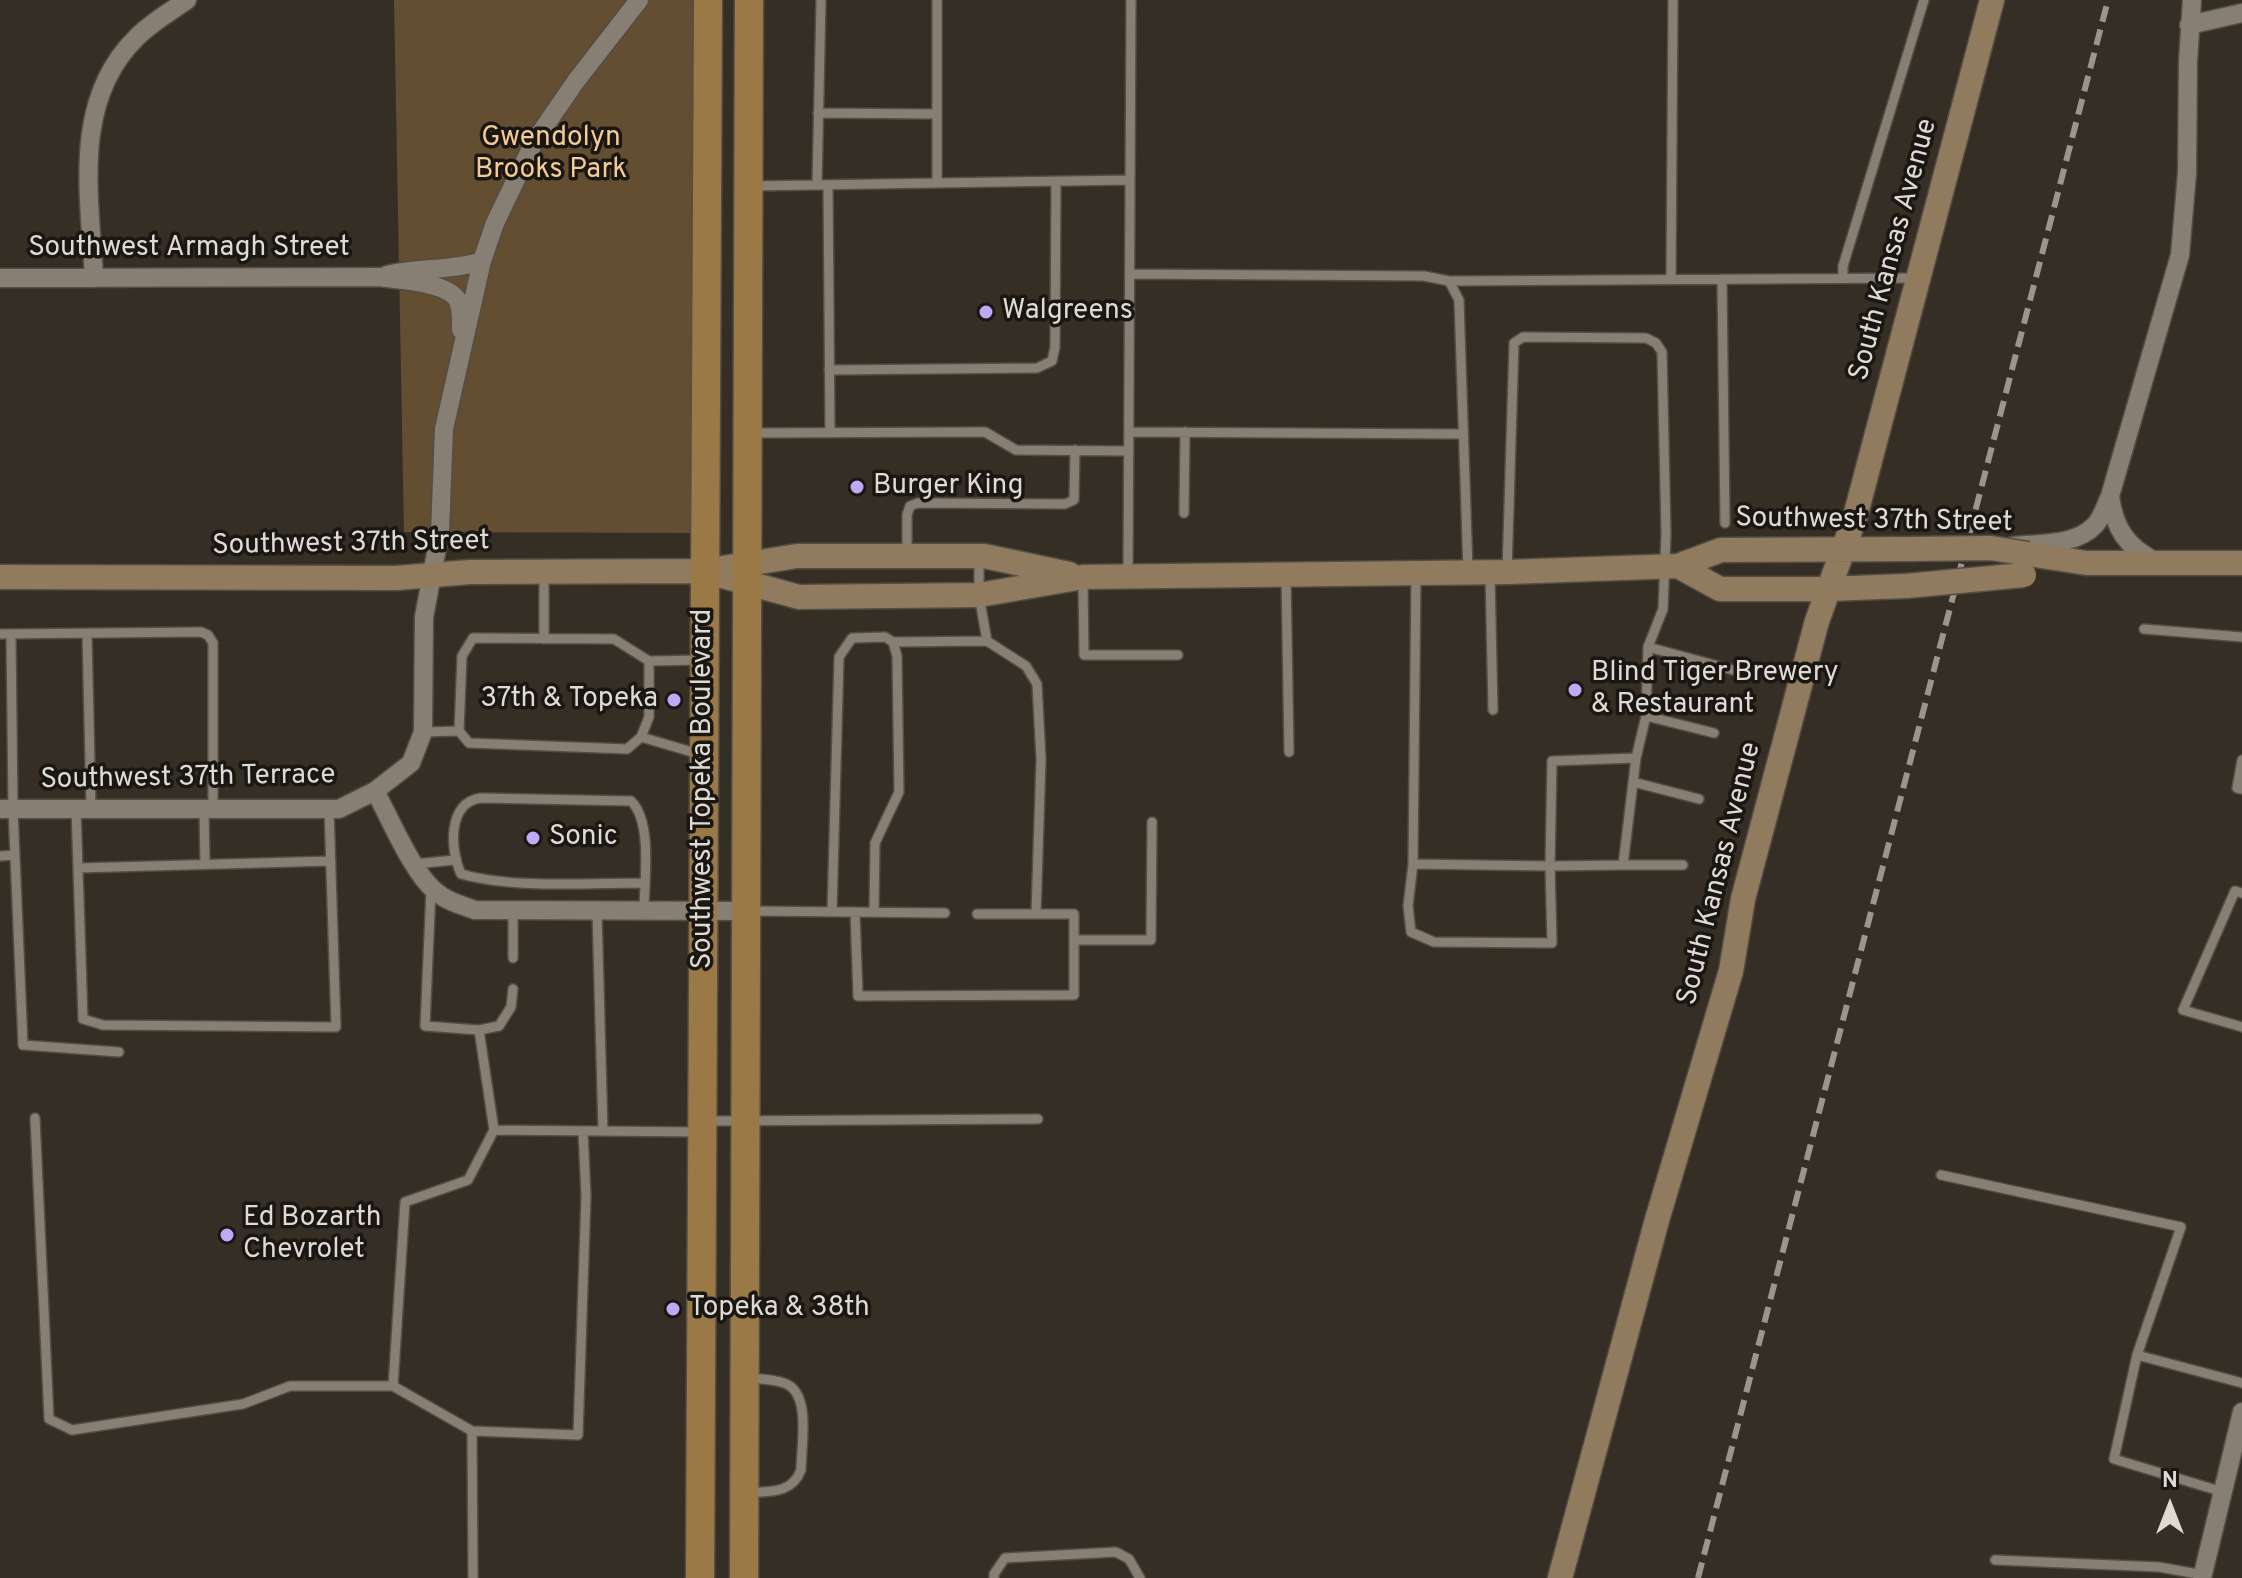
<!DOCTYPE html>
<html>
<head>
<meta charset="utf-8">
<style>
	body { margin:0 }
	#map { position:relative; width:2242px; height:1578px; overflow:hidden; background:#352e25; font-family:Overpass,sans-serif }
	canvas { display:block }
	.north { position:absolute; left:2130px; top:1466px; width:80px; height:80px; -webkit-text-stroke:6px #1a1713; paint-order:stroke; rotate:0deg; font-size:22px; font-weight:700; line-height:32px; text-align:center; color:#dedad4 }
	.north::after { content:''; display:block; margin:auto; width:28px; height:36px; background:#dedad4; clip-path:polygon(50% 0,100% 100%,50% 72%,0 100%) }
</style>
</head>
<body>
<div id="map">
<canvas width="2242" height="1578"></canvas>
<div class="north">N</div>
</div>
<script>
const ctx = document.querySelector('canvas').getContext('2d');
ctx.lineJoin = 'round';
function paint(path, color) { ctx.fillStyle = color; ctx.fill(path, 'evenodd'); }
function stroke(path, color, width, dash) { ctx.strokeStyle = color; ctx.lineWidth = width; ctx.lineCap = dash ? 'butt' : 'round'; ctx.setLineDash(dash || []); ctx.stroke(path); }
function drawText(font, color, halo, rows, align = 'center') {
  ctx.font = font + ' Overpass,sans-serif'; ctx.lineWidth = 7; ctx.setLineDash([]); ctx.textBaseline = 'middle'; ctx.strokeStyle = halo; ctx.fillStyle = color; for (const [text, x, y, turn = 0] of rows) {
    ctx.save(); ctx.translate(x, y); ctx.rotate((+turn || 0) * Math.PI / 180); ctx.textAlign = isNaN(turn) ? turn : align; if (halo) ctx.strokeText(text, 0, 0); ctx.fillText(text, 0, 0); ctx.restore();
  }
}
const green = new Path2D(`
	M394,0H707L704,533L404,532Z`);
const lane = new Path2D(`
	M818,113L937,114
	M937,183L1130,180
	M817,185L821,0
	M828,185L830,433
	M752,186L937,183V0
	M1130,274L1424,276L1449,281L1459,300L1468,571
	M1843,278V266L1924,0
	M1722,279L1725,523
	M1671,280L1673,0
	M1449,281L1918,278
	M829,370L1037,368L1052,361L1055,347L1056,181
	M1129,432L1463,434
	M751,433L985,432L1016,450L1129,451
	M1184,513L1185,432
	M907,553V515L910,506L918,503L1065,504L1074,500L1075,450
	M979,557V595L987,641
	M1507,571L1514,343L1523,337L1646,338L1656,343L1662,352L1666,534L1663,609L1648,647L1646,716L1636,758L1623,865L1550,866L1552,761L1636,758
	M544,574V639
	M1286,575L1289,752
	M1128,576L1131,0
	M1490,576L1493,710
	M1083,580L1084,655H1178
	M2144,629L2242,637
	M0,634L201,632L208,635L213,643V809
	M87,634L91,808
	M11,635L13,809L23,1045L119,1052
	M893,642L987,641L1026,666L1037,684L1041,759L1036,914
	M1648,647L1733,670
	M649,661V717L641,737L627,749L469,743L459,731L462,656L473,638L614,639L649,661L701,660
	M1646,716L1714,733
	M423,732L459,731
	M641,737L699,754
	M2242,760L2237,788L2242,789
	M1633,782L1699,799
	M76,809L83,1019L103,1025L336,1027L329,809
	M204,809L205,864
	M0,856L15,855
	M415,864L455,860
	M1413,864L1408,906L1411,932L1434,942L1552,943L1550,866L1413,864L1416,573
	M1623,865H1683
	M78,868L331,861
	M644,883C587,883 515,889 461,874C450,850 447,802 481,798L631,801C653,822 644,882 644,911
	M431,890L425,1026L479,1030L494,1130
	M2242,893L2235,891L2183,1010L2242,1027
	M513,910V958
	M750,911L945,913
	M832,911L839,657L852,638L885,637L893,642L897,656L899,792L875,843L874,912
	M597,912L603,1131
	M855,912L858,996L1074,995V914H977
	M1074,940H1151L1152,822
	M479,1030L499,1026L511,1007L513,989
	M35,1118L49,1419L72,1430L243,1404L290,1386H393L405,1202L468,1180L494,1130L700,1132
	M707,1121L1038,1119
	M1941,1175L2181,1227L2137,1355
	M746,1378C758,1379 773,1379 784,1383C812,1392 801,1446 801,1470C792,1494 770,1491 748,1493
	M393,1386L472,1431L473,1578
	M472,1431L578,1435L586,1196L583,1131
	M2223,1492L2114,1459L2137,1355L2242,1383
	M1995,1560L2159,1567L2203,1575
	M994,1578V1574L1005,1558L1116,1552L1129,1559L1140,1578`);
const street = new Path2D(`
	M2189,25L2242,13
	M387,275C419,267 451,271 482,261
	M0,278L379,277C399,280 445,282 457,299C462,308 461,321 461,330
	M94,278C90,196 71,101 137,37C152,22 170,12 187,0
	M2110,496C2114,528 2127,548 2157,562
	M2013,546C2039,543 2076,546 2095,525C2102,518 2106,505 2110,496L2180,255L2187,173L2188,61L2192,0
	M375,791C390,818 412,872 435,891C446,901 461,905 475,910L747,911
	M0,809H339L375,791L411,763L423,732L424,617L440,532L444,429L482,261L495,223L534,142L576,81L639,0
	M2202,1578L2242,1412`);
const secondary = new Path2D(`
	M2028,554L2087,563H2242
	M1678,566L1720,589H1827L1906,586
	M704,571L799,597L979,595L1083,577L1507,572L1678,566L1721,550L1912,549
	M0,577L396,578L470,572L704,571L797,556H984L1069,574
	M1560,1578L1657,1220L1731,971L1743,899L1817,621L1855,517L1992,0`);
const primary = new Path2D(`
	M700,1578L708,0
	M744,1578L749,0`);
const rail = new Path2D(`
	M1698,1578L2108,0`);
const secondaryBridge = new Path2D(`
	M1912,549L1991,548L2028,554
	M1906,586L2024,575`);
const markers = [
	[986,312,8,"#bda9f5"],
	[857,487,8,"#bda9f5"],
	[1575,690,8,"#bda9f5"],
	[674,700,8,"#bda9f5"],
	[533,838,8,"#bda9f5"],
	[227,1235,8,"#bda9f5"],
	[673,1309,8,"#bda9f5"]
];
const parkNames = [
	["Gwendolyn",551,139],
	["Brooks Park",551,171]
];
const streetNames = [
	["Southwest Armagh Street",189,249],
	["South Kansas Avenue",1895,250,-75],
	["Southwest 37th Street",1874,522,1],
	["Southwest 37th Street",351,545,-1],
	["Southwest 37th Terrace",188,779,-1],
	["Southwest Topeka Boulevard",704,789,-90],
	["South Kansas Avenue",1721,874,-76]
];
const poiNames = [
	["Walgreens",1002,312],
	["Burger King",873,487],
	["Blind Tiger Brewery",1591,674],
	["& Restaurant",1591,706],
	["37th & Topeka",658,700,"right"],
	["Sonic",549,838],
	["Ed Bozarth",243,1219],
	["Chevrolet",243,1251],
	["Topeka & 38th",689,1309]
];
paint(green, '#634e32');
stroke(lane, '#524d45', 12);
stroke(street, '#524d45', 21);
stroke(secondary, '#524d45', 27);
stroke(primary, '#524d45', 31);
stroke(lane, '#877e74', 9);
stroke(street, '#877e74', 18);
stroke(secondary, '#917b5e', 24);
stroke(primary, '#9b7947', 28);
stroke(rail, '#9a958e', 6, [16, 8]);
stroke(secondaryBridge, '#524d45', 27, []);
stroke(secondaryBridge, '#917b5e', 24);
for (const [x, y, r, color] of markers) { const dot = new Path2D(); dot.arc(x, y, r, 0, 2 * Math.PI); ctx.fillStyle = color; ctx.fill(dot); stroke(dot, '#1a1713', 3); }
drawText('28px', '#f4cb96', '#1a1713', parkNames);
drawText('28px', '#dedad4', '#1a1713', streetNames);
drawText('28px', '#dedad4', '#1a1713', poiNames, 'left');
</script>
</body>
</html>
